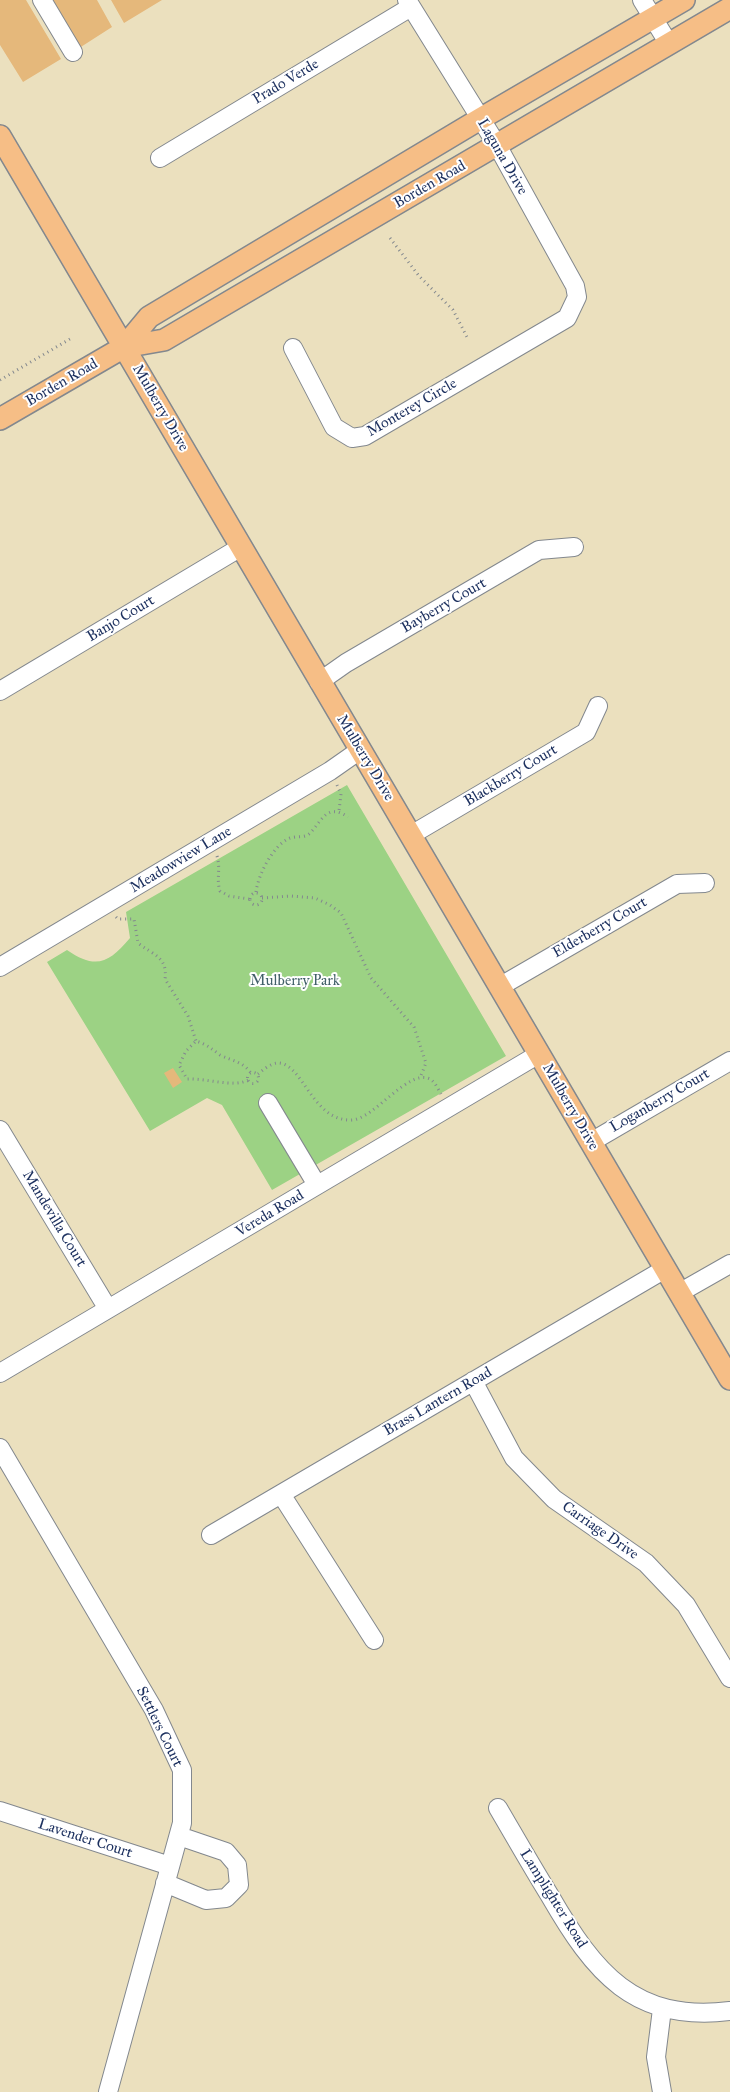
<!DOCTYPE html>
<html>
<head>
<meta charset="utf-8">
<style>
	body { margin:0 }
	canvas { display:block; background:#ebe0be }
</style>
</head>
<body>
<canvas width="730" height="2092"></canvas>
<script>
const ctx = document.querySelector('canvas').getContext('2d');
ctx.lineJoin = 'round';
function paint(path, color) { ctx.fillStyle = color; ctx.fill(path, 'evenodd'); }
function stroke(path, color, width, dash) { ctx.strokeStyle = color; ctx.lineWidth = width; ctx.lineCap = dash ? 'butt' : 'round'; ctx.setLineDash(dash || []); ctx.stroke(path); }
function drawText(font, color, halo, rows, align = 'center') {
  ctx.font = font + ' "IM FELL Great Primer",serif'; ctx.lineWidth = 4; ctx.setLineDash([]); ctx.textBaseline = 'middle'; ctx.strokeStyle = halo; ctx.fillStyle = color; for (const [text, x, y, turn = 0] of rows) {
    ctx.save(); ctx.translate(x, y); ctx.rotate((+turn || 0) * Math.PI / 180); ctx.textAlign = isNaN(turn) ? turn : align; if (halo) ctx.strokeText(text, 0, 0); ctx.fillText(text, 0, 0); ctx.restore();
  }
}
const green = new Path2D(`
	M347,785L506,1056L272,1190L222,1105L207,1098L150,1131L47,962L67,950C96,970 109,963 130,938L126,912Z`);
const building = new Path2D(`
	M0,0H26L61,59L23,82L0,45Z
	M42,0H97L112,27L73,52Z
	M111,0H162L124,23Z
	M173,1068L182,1082L173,1088L164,1073Z`);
const path = new Path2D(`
	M390,238L419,276L453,310L467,337
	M0,380L70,339
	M337,785L341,794L339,811
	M217,856C221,869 216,879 220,891L229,896L249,899
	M256,892C258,875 273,845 290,838C296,836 304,838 309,834C322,822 326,802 348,817
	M250 899a6 6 0 1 1 12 0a6 6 0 1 1-12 0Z
	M262,898L291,896L315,898L330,905L341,913L371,978L414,1027L426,1063L420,1078
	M116,917L118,919H134L138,943C153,955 168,957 165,979L188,1016L196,1041
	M247.5 1078a5.5 5.5 0 1 1 11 0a5.5 5.5 0 1 1-11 0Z
	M258,1074C263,1070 271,1063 278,1063C303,1063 312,1121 351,1120C374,1120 408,1068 430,1079C435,1082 438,1089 441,1094
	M248,1080C233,1088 207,1078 187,1079L179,1065L186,1051L196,1041C206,1044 212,1049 220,1055C232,1061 242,1061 251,1073`);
const minor = new Path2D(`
	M42,0L73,52
	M642,0L669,44
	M160,158L411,7
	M293,348L334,427L352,438L365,436L567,318L577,297L575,286L497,145L407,0
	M319,682L346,663L539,550L574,547
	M0,691L241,547
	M411,835L586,732L598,706
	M0,967L330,771L360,750
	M499,987L677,884L705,883
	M268,1103L317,1185
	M0,1130L108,1309
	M591,1142L730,1061
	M679,1293L730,1264
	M0,1373L539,1054
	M473,1381L514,1458L554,1499L646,1563L686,1605L730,1678
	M0,1448L154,1710L182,1770V1823L108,2092
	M281,1494L374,1640
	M211,1535L665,1269
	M498,1808C515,1837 532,1867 550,1896C594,1972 634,2023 730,2011
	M0,1811L170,1866
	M165,1883L206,1900L226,1898L239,1885L237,1865L226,1852L179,1836
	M662,2009L656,2057L662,2092`);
const major = new Path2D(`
	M0,136L730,1379
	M124,347L149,317L480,119L684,0
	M0,419L124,347L164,340L730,8`);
const streetNames = [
	["Prado Verde",286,82,-31],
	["Laguna Drive",502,157,60],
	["Borden Road",430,185,-30],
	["Borden Road",62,383,-30],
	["Mulberry Drive",160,408,60],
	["Monterey Circle",412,408,-30],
	["Bayberry Court",444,606,-30],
	["Banjo Court",121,619,-31],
	["Mulberry Drive",365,758,59],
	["Blackberry Court",511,776,-31],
	["Meadowview Lane",181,860,-31],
	["Elderberry Court",600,928,-30],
	["Loganberry Court",660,1101,-30],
	["Mulberry Drive",570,1107,60],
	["Vereda Road",270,1214,-31],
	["Mandevilla Court",54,1219,59],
	["Brass Lantern Road",438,1402,-30],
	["Carriage Drive",600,1531,35],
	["Settlers Court",159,1727,64],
	["Lavender Court",85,1839,18],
	["Lamplighter Road",553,1899,58]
];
const parkNames = [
	["Mulberry Park",295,981]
];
paint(green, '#9cd284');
paint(building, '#e5b87b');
stroke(minor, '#83888e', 20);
stroke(major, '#83888e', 24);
stroke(path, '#83888e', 3, [1, 4]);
stroke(minor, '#fff', 18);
stroke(major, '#f6be86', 21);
drawText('15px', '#1b2f5e', '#fff', streetNames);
drawText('15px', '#426069', '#fff', parkNames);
</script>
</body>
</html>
